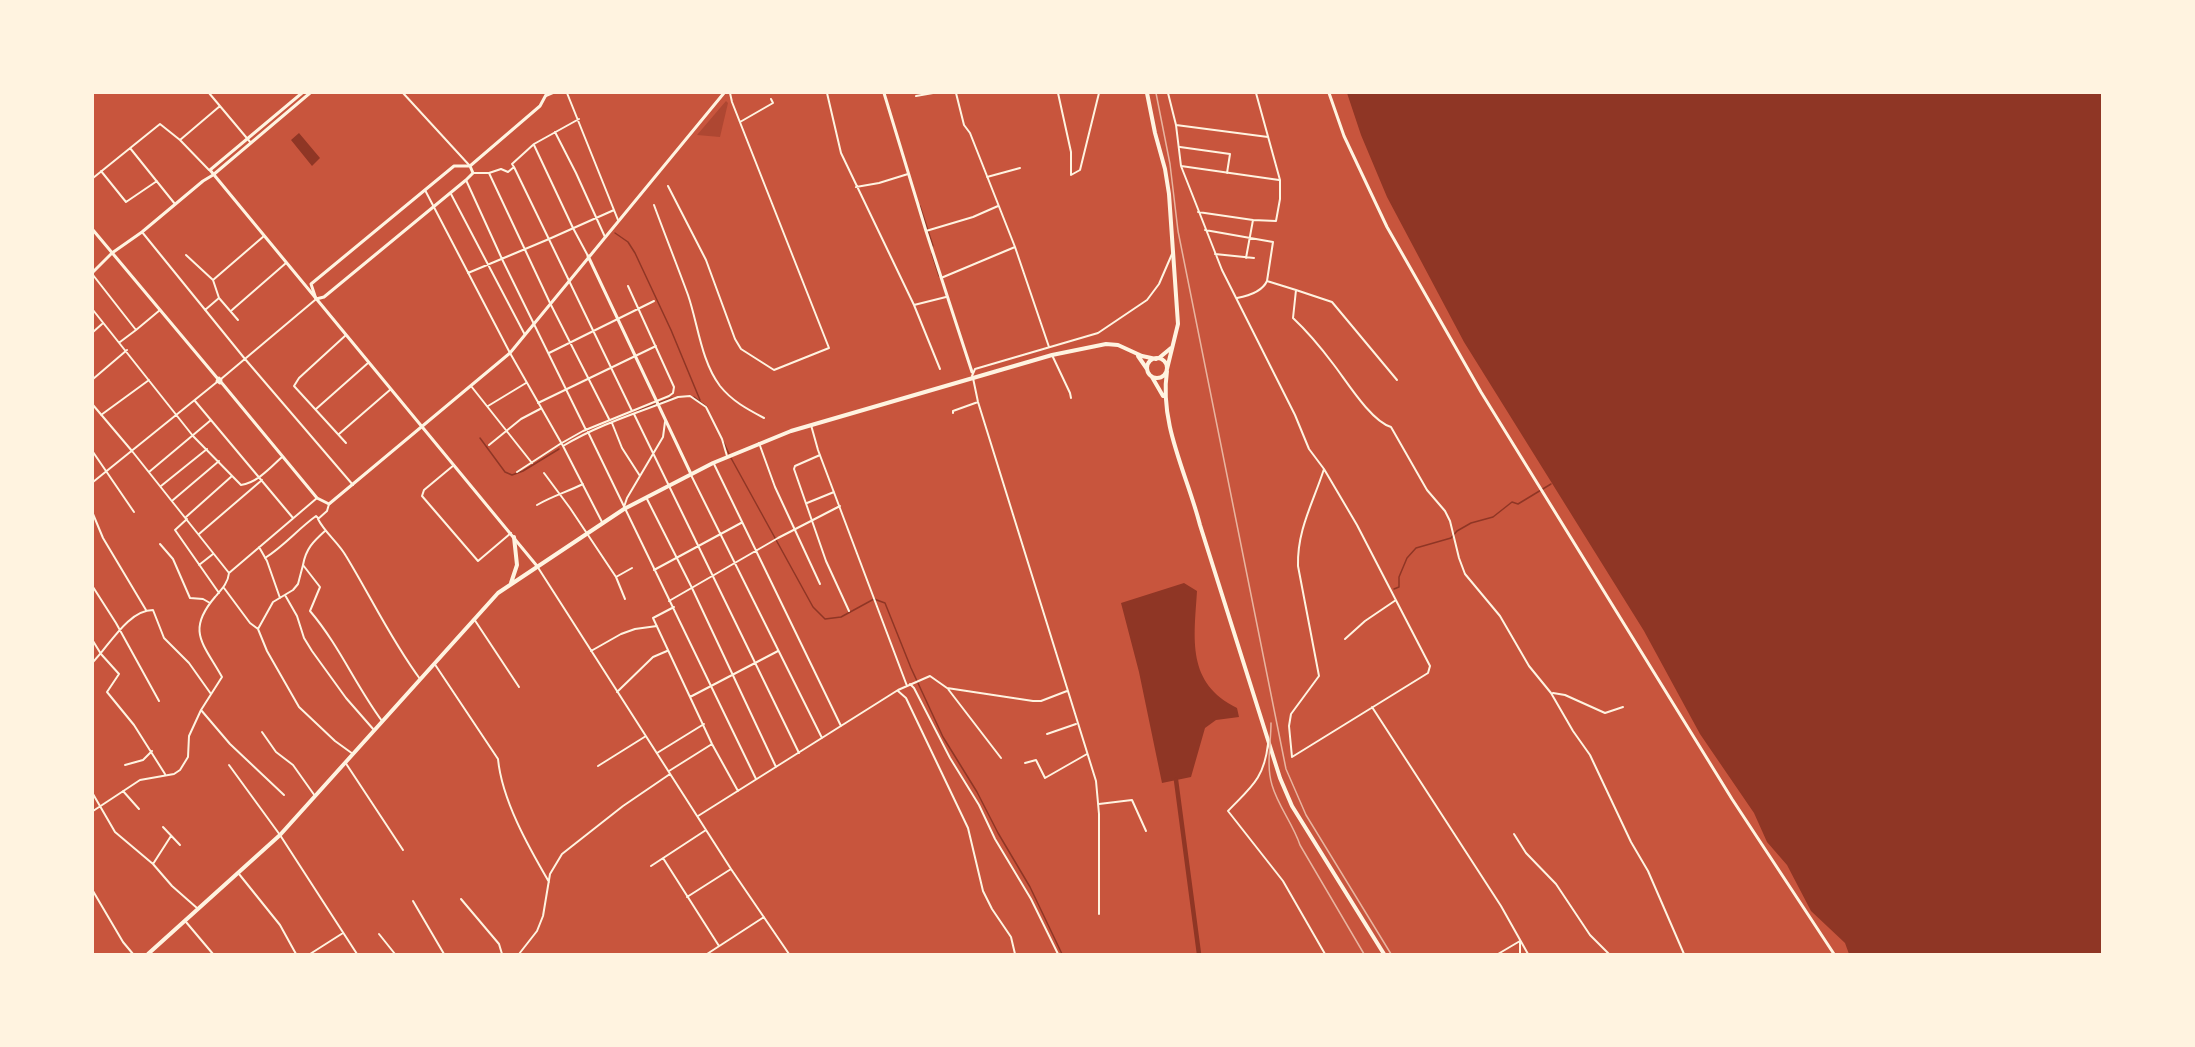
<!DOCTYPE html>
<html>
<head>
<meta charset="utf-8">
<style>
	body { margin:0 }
	#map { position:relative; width:2195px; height:1047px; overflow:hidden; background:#c8553d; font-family:Poppins,sans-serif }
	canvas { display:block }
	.frame { position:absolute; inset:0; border:94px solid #fff3e0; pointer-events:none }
</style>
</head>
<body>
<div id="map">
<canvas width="2195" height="1047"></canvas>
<div class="frame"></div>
</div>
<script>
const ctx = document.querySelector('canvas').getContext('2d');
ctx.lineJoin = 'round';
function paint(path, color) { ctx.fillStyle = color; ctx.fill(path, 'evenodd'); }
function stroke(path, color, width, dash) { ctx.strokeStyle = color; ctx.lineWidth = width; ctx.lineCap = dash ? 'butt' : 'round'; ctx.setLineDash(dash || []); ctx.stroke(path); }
const green = new Path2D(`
	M726,101L728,103L720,137L697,135Z`);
const water = new Path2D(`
	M1347,93H2102V954H1849L1845,943L1811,911L1787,865L1767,842L1754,813L1700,734L1644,631L1464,342L1387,197L1361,135Z
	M299,133L320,158L312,166L291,140Z
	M1184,583L1197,591C1194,639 1186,683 1237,708L1239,717L1216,720L1205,728L1191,777L1162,783L1139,672L1121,603Z`);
const stream = new Path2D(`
	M920,206L933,246
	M615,233L628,242L635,253L671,330L700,400
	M932,254L939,276
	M694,397L707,407
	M638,411L672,398
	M480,438L505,472L512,475L523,471L559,449
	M724,443L729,454
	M731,458L813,607L825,619L841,617L874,599L885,603L911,668L943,737L977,792L998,833L1030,887L1062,954
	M1394,589L1399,587V577L1407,558L1416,548L1451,538L1457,531L1471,523L1493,517L1512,502L1518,504L1551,484`);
const canal = new Path2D(`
	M1176,780L1199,954`);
const minor = new Path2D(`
	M209,93L251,143
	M403,93L470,166
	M567,93L618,220
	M827,93L841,153L914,305L940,369
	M956,93L964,125L970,133L1015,247L1049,347
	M1058,93L1071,152V175
	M1168,93L1176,125L1181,166L1222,270L1295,415L1309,449L1324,469L1357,525L1430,666L1428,673L1292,757L1289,726L1291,714L1319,676L1298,566C1297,530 1313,503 1324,469
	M546,96L553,93
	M916,96L933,93
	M740,122L773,103L771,99
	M1176,125L1268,137
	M555,132L576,173L605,237
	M180,140L220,106
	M534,145L573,228L588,256
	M1180,147L1230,154L1227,173
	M130,148L175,204
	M1181,166L1279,180
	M514,167L632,411
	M101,171L126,202L157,181
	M473,173H489L501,169L508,172L514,167L512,164L534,144L579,119
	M489,173L550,303L609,419
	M1071,175L1080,170L1099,93
	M987,177L1020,168
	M93,178L160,124L180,140L209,170
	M466,180L502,259L586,430
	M668,186L706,260L735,339L741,349L774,370L829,348L732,102L730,93
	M856,187L879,183L908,174
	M425,190L510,353L563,446L602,522
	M451,194L525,335
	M654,205C665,235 677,265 688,295C698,324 701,361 720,386C732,401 747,409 764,418
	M1198,212L1253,220L1276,221L1280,199V180L1256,93
	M1205,230L1273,242L1267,281
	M926,231L973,217L998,206
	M142,232L245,359L353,485
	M1215,254L1254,258
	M186,255L213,280L219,298L238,320
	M1246,258L1253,220
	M468,273L549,239L614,210
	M93,275L136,330L120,342
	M941,278L1015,247
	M213,280L264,236
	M1296,290L1332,302L1397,380
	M1237,298C1248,296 1262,292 1267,281L1296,290L1293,318C1308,332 1322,349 1334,365C1347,382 1371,421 1391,427L1427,490L1445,511L1450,521L1459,558L1465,574L1500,616L1529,666L1551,693L1573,731L1590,755L1631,842L1648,871L1684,954
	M914,305L946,297
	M93,310L193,436L241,485C257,483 271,467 282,457
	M205,310L219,298
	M232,310L286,263
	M136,330L160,310
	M93,332L102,324
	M346,335L299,378L294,386L346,443
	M549,353L654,301
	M1052,355L1070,393L1071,398
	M972,376L975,369L1098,333L1147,300L1159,284L1172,254
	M973,378L978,402L1096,781L1099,814V914
	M93,379L127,350
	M221,379L315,300
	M471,386L532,463
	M195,401L293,518
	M538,403L656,346
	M93,405L132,451L229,573
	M488,406L526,383
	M316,409L368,363
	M953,413V411L978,402
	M634,414L799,753
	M101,415L149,380
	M612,423L622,448L640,476
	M811,425L818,450L907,686
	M588,432L756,779
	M339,434L391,389
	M759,443L775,487L820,584
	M489,445L521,419L540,409
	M563,446C599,424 640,412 678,397L690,396L706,407L722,439L727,456
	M93,452L134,512
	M820,455L795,466L794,469L826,561L849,611
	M714,464L841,726
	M454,465L424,490L422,496L478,561L511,533
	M149,472L211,420
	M517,472L560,444L583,431L669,396L673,393L674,387L628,286
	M544,473L570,508L616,577L625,599
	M691,475L822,738
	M93,482L217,382
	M161,486L207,449
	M646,497L692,588L776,767
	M173,500L219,461
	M807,503L834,492
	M329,504L327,511L318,519C325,533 338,542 346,556C371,597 391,640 420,679
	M537,505C552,496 567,492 583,484
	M624,507L627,498L663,437L665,422
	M93,514L103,538L146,610
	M186,517L232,476
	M187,519L175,530L219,593
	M325,531C314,541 306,548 303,565L320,587L310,611C339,645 356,686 382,721
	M199,534L262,480
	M160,544L173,559L190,598L203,599L210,603
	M259,547L267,561L280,598
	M265,558C284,546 298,529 316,516L318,518
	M199,565L213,554
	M537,566L731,869L789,954
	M654,570L741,523
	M616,577L632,568
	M93,587L116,623L159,701
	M224,588L250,623L258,629L267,651L299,707L335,741L353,754
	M285,595L297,616L304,638L312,651L346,698L374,730
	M669,601L778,538L840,506
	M674,607L653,618L712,744L738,791
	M474,619L519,687
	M258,629L273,602L293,590L298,584L303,565
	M1345,639L1365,621L1396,600
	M93,641L101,654L119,674L107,692L134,725L165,774
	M591,651L621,634L635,629L657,626
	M93,662C109,646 128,610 153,610L164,638L189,663L211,694
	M434,663L498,759C502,800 528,846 549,882
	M910,684L914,688L950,758L979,805L995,839L1031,899L1058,954
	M948,689L1001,758
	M898,691L906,698L968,828L983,891L992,909L1011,937L1015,954
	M617,692L653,657L667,651
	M1553,693L1565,695L1605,713L1623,707
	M690,697L778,651
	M1372,707L1501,906L1528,954
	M201,710L230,744L284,795
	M262,732L276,752L293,765L315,796
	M1047,734L1076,724
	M1268,744C1264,779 1251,787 1228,811L1283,881L1325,954
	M657,753L704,724
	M345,762L403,850
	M1025,763L1036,760L1045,778L1087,754
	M125,765L143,760L152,751
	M229,765L280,835L357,954
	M598,766L646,736
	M669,771L712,744
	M123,791L139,809
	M93,794L115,832L153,864L172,886L197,908
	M1099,804L1132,800L1146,831
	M93,811L140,780L174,774L180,770L188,757L189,736L201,710L222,677C203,643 186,631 215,597C222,589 228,583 229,573L317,498
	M698,816L898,690L930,676L947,688L1033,701H1041L1067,691
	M163,827L180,845
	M1514,834L1526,853L1556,884L1590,935L1609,954
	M663,858L719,946
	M153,864L171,836
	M651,866L706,830
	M239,874L280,925L296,954
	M93,891L123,942L133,954
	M687,897L731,869
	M461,899L499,944L502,954
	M413,901L444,954
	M186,922L213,954
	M379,934L395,954
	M1520,942V954
	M310,954L343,933
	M519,954L537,931L543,916L550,874L562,854L623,806L670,774
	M707,954L764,917
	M1498,954L1520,941`);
const tertiary = new Path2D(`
	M884,93L926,231L972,372
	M470,166L473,173L466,180L324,297L316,299L311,284L454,166H470L540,106L547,93
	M93,230L218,379
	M588,256L691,474
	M221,382L317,498L329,504L510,353L724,93`);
const secondary = new Path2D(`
	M1329,93L1344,136L1387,227L1481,392L1732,799L1834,954
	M210,170L537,566
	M210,170L302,93
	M93,272L112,253L142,232L203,181L213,175L310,93
	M219,378L221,380L220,383L217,381Z`);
const primary = new Path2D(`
	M1147,93L1155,133L1165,169L1169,194L1178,324L1167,369
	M1138,356L1147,369
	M1159,358L1171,348
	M1147 368a10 10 0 1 1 20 0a10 10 0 1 1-20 0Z
	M1167,371C1159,424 1187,474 1200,525L1280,778L1292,806L1384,954
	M1152,377L1163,396
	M511,583L517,565L514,537
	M148,954L280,835L498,593L624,509L713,463L791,431L1052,355L1106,344L1118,345L1142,356L1156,359`);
const rail = new Path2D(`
	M1156,93L1170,164L1178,231L1286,769L1306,815L1391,954
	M1271,723C1271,743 1266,765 1272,785C1278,806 1293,824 1300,845L1364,954`);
paint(green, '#ae4732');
paint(water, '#8f3625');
stroke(stream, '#8f3625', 1.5);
stroke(canal, '#8f3625', 4.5);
stroke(minor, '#fff3e0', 2);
stroke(tertiary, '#fff3e0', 3);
stroke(secondary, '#fff3e0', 3);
stroke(primary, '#fff3e0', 4);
stroke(rail, '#e9b49f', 1.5);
</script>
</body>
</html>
